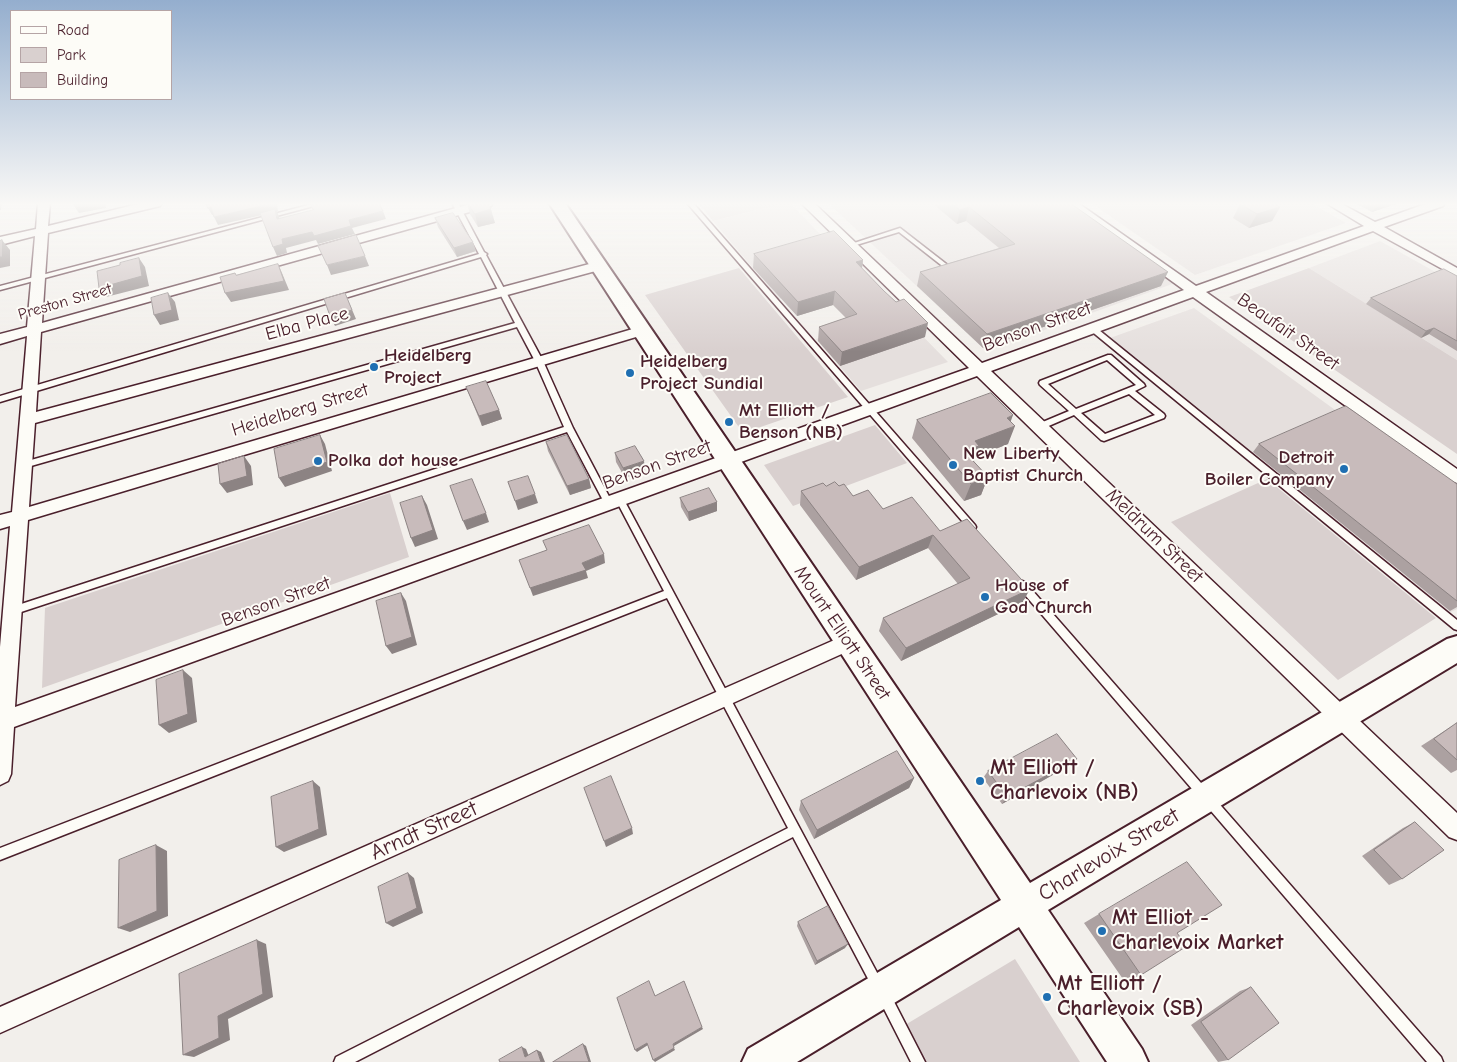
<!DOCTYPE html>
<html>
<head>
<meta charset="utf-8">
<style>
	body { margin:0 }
	#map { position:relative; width:1457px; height:1062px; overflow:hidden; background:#f2efeb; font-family:"Comic Neue",sans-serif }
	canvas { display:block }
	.legend { position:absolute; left:10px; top:10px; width:162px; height:90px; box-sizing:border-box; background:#fdfcf7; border:1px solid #b5a4a5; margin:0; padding:6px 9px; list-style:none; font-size:15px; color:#4a1f2b }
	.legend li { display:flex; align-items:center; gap:10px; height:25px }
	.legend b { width:25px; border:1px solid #b5a4a5 }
</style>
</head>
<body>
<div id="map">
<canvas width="1457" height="1062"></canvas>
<ul class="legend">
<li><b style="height:6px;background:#fdfcf7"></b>Road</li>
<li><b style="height:14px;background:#d9d0cf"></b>Park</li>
<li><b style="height:14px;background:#c8bbbb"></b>Building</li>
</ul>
</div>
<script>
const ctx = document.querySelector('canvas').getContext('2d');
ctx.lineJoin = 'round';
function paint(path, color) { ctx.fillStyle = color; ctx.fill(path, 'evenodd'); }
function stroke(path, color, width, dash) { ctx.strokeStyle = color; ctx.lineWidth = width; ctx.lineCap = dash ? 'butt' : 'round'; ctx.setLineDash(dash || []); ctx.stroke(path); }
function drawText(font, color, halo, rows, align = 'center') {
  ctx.font = font + ' "Comic Neue",sans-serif'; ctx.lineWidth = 4; ctx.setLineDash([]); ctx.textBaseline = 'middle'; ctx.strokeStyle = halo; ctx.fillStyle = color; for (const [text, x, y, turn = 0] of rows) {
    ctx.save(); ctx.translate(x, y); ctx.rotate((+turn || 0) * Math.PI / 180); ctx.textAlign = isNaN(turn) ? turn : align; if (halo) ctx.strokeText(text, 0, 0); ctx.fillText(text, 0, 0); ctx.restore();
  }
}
const built = new Path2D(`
	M785,203H790L860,275L779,299L713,221Z
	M828,203H1060L1175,283L986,351Z
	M1091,203H1311L1346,223L1195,275Z
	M1380,241L1457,284V360L1309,268Z
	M1194,308L1457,498V609L1449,613L1110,338Z
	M900,313L948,362L861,391L816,339Z`);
const green = new Path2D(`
	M698,203H785L713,221Z
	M739,268L848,397L743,433L645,295Z
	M1309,268L1457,360V454L1229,297Z
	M875,425L907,463L793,506L764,465Z
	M1267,479L1436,618L1338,680L1171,522Z
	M390,493L409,557L42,688L45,608Z
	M1015,959L1080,1062H925L905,1025Z`);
const lane = new Path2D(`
	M316,203H325L0,290V286Z
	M452,203H458L484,252L487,254L486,255L543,361L573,428L613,504L612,506H606L567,432L12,615L9,614L7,611L9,608L12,607L564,427L535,361L517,327L24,468L20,465L24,462L515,323L481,257L0,402V396L479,254Z
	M687,203H693L975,525L976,527L975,529H969Z
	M900,228L954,270V272H950L899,232L853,246L848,245Z
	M1090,326H1094L1457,620V630L1454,629L1090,330Z
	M1108,355H1111L1144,384L1145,386L1135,391L1164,414L1165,416L1164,418L1104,441L1101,440L1074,415L1044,428H1038L1037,426L1038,424L1069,411L1040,385L1039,383L1040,381ZM1107,360L1136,385L1076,409L1048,384ZM1129,394L1155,415L1105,434L1081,413Z
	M620,497L623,498L882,982L884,986L882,990L878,992L874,990L793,837L355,1062H334L336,1057L788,828L667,598L0,860V848L664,591L616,500Z
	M1022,581L1025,582L1441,1057L1443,1062H1427L1019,588L1017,585L1019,582Z
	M884,991L889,992L925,1062H911L878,997L879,992Z`);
const street = new Path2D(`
	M38,203H50L48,226L142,203H162L160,206L48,233L42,323L474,203H493L491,206L41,332L36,412L593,263L598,262L604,266L603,269L35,423L29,507L636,328L641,327L648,331L646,334L28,520L15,707L969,368L801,203H814L982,363L1184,290L1064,203H1078L1196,286L1364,226L1326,203H1340L1375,222L1428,203H1445L1443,206L1384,227L1457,268V277L1373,231L1206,292L1457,469V483L1451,481L1193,297L991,371L1457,813V840L1449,837L977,376L14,727L11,774L8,781L0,785V647L10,526L0,529V515L12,512L27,336L0,344V334L27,327L35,236L0,245V237L36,229Z
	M848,634L855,636L858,642L855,648L0,1033V1007Z`);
const secondary = new Path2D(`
	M549,203H565L1030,883L1447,639L1457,636V663L1048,910L1142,1049L1148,1062H1107L1019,927L797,1062H742L748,1049L1001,900Z`);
const wall = new Path2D(`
	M463,203H487L495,223L478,227L470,214L467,203L464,204Z
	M932,203H1070L1161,286L983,348L917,286L920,272L999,248L966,221L957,224Z
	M1355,203H1399L1372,212Z
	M1240,204L1280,207L1272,221L1249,228L1233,218Z
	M435,218L476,251L457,257L438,227Z
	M754,254L863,260L862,269L925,337L840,366L818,341L819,327L846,318L833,305L797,316L753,268Z
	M1457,276V351L1429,334L1421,338L1366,304L1371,298Z
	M466,387L499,410L502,419L482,426Z
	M917,420L1011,422L1008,444L975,457L974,462L988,477L981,495L964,501L912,438Z
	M546,442L589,479L591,488L570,495L548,451Z
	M1259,444L1457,484V607L1450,611L1253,452Z
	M615,453L645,470L625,478L616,462Z
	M826,486H839L853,496L883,509L940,531L1023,602L901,661L879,631L883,618L958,584L928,548L856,580L800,505L801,491Z
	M680,498L717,502V511L689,521L681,507Z
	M1457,723V770L1451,773L1421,746Z
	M1077,759L1070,765L1002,804L983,778L988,771Z
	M914,778L909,788L814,839L799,810L801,801Z
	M1415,822L1402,879L1389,885L1362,856L1403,828Z
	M1099,914L1177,933L1141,975L1125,982L1084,923Z
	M798,922L845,948L815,965L797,926Z
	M1251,987L1228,1060L1218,1062L1191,1025L1240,991Z`);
const shadedWall = new Path2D(`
	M0,203H2L1,210H0Z
	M72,203H106V208L79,213Z
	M274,203H277L278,211H277L279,217L281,227L277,219L276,212L218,225L214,217Z
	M1379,203H1399L1372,212Z
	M211,207L215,214L212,215L208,208Z
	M969,207L966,221L957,224L960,210Z
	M1280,207L1272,221L1249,228L1257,214Z
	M491,209L495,223L478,227L475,214Z
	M383,211L386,219L352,228L355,234L318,244L316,240L286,248L287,253L277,256L273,247L282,239L349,220Z
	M2,240L10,250V266L0,268V257Z
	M473,242L476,251L457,257L454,248Z
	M365,256L369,266L331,275L327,265Z
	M139,258L145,267L149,286L106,297L99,288Z
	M863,260L861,274L856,262Z
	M278,264L282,273L289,290L231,302L225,293Z
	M1168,272L1161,286L983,348L987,334Z
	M835,291L833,305L797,316L798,302Z
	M168,293L175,302L179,320L160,325L154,315Z
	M345,293L356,319L335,326L330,316Z
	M928,323L925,337L840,366L842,352Z
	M1434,328L1429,334L1421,338L1426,331Z
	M499,410L502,419L482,426L479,416Z
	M1013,415L1008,429L1015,426L1008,444L975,457L973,464L958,469L964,451L975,441L1007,418Z
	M320,435L325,444L332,471L285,487L279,478Z
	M244,456L251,466L253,485L227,493L220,484Z
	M644,461L645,470L625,478L623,468Z
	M988,477L981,495L964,501L971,484Z
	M589,479L591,488L570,495L567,486Z
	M535,494L538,503L518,510L515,501Z
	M422,496L427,505L438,539L415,547L411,538Z
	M717,502V511L689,521L688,512Z
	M486,513L489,522L467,530L463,521Z
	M933,535L928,548L856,580L859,567Z
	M604,554L605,563L586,571L588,578L533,596L530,588L582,563Z
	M1030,589L1023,602L901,661L906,648Z
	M401,593L406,601L417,645L392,654L386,646Z
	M183,670L192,678L197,722L169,733L159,725Z
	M1077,759L1070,765L1002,804L1007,797Z
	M914,778L909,788L814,839L817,830Z
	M313,781L320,787L327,835L284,852L276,847Z
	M632,828L633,834L606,847L604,841Z
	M156,845L167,851L168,916L130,932L118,928Z
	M408,873L414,878L423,913L393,927L386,923Z
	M257,940L266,944L273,997L228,1019L230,1040L194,1057L183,1055L218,1016Z
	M848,944L845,948L815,965L817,961Z
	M702,1027L703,1029L674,1046L673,1044Z
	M647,1043L648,1045L637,1052L635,1050Z
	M583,1044L586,1046L591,1062H589Z
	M522,1047L526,1049L530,1059L525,1057Z
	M674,1048L675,1050L655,1062L653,1060Z
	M537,1050L541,1052L545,1062H541Z`);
const building = new Path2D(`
	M206,203H275L214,217L211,207L208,208Z
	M310,203H379L383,211L349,220L351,226L314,236L312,232L282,239L283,244L273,247L260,213L275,209L277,219L313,210Z
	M468,203H487L491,209L475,214Z
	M952,203H1070L1168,272L987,334L920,272L1015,244L969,207L960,210Z
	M1243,203H1273L1280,207L1257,214L1240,204Z
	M453,213L473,242L454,248L435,218Z
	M834,231L863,260L856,262L884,291L896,302L904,299L928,323L842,352L819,327L857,314L835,291L798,302L754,254Z
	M356,235L365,256L327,265L318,246Z
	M2,240V257H0V241Z
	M139,258L142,276L99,288L97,271L120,265V263Z
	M278,264L284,281L225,293L220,277L235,273L236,275Z
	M1444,269L1457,276V341L1434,328L1426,331L1371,298Z
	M168,293L172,310L154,315L151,298Z
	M345,293L352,310L330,316L324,299Z
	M486,381L499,410L479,416L466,387Z
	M991,393L1013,415L1007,418L1015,426L975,441L979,446L964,451L988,477L971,484L917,420Z
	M1346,406L1457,484V601L1259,444Z
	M320,435L327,462L279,478L274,449Z
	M567,435L589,479L567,486L546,442Z
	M635,446L644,461L623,468L615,453Z
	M244,456L247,476L220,484L218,464Z
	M528,476L535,494L515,501L508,482Z
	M472,479L486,513L463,521L450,486Z
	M835,482L839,486L844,484L853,496L868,490L883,509L912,497L940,531L967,519L1030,589L906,648L883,618L970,578L933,535L859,567L801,491L823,483L826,486Z
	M709,488L717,502L688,512L680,498Z
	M422,496L433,530L411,538L400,503Z
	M589,525L604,554L582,563L586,570L530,588L519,560L547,550L543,541Z
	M401,593L412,637L386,646L376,601Z
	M183,670L188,714L159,725L156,680Z
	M1457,723V760L1434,739Z
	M1057,734L1077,759L1007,797L988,771Z
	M897,751L914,778L817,830L801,801Z
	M611,776L632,828L604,841L584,788Z
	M313,781L319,829L276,847L271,797Z
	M1415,822L1444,850L1402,879L1374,850Z
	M156,845L157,911L118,928L119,860Z
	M1187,862L1222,905L1177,933L1187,946L1141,975L1099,914Z
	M408,873L417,908L386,923L378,887Z
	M828,906L848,944L817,961L798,922Z
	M257,940L263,994L218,1016L219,1038L183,1055L179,974Z
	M649,981L655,996L684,981L702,1027L673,1044L674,1048L653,1060L647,1043L635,1050L617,998Z
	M1251,987L1279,1023L1228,1060L1201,1022Z
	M583,1044L589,1062H553Z
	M522,1047L525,1057L537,1050L541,1062H500L499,1060Z`);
const markers = [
	[374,367,5,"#1f6fb2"],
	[630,373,5,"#1f6fb2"],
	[729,422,5,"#1f6fb2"],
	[318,461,5,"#1f6fb2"],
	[953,465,5,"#1f6fb2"],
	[1344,469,5,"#1f6fb2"],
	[985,597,5,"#1f6fb2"],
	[980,781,5,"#1f6fb2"],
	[1102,931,5,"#1f6fb2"],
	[1047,997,5,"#1f6fb2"]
];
const farStreetnames = [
	["Preston Street",65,302,-16]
];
const streetNames = [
	["Elba Place",307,324,-15],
	["Benson Street",1037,327,-20],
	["Beaufait Street",1288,332,35],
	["Heidelberg Street",300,410,-17],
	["Benson Street",657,465,-20],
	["Meldrum Street",1154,536,44],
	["Benson Street",276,602,-20],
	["Mount Elliott Street",842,633,56]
];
const poiNames = [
	["Heidelberg",384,356],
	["Project",384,378],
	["Heidelberg",640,362],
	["Project Sundial",640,384],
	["Mt Elliott /",739,411],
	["Benson (NB)",739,433],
	["New Liberty",963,454],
	["Baptist Church",963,476],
	["Detroit",1334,458,"right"],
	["Boiler Company",1334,480,"right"],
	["Polka dot house",328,461],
	["House of",995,586],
	["God Church",995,608]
];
const nearPoinames = [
	["Mt Elliott /",990,768],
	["Charlevoix (NB)",990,793],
	["Mt Elliot -",1112,918],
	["Charlevoix Market",1112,943],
	["Mt Elliott /",1057,984],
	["Charlevoix (SB)",1057,1009]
];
const nearStreetnames = [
	["Arndt Street",424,831,-24],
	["Charlevoix Street",1109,855,-31]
];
paint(built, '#e5dfdd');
paint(green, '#d9d0cf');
stroke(lane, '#4a1f2b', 3);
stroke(street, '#4a1f2b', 3);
stroke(secondary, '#4a1f2b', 4);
paint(lane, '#fdfcf7');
paint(street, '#fdfcf7');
paint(secondary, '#fdfcf7');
paint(wall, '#aca1a1');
paint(shadedWall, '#8c8383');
paint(building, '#c8bbbb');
stroke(building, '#8c8383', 1);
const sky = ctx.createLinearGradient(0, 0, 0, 352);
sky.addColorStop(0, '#94aece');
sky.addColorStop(0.58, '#f9f8f6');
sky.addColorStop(1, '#f9f8f600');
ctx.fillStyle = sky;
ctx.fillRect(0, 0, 1457, 352);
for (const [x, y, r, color] of markers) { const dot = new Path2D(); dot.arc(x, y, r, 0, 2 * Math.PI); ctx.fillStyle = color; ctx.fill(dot); stroke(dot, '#fdfcf7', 2); }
drawText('16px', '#4a1f2b', '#fdfcf7', farStreetnames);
drawText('19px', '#4a1f2b', '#fdfcf7', streetNames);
drawText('bold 19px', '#4a1f2b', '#fdfcf7', poiNames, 'left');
drawText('bold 22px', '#4a1f2b', '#fdfcf7', nearPoinames, 'left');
drawText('22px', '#4a1f2b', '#fdfcf7', nearStreetnames);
</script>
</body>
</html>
